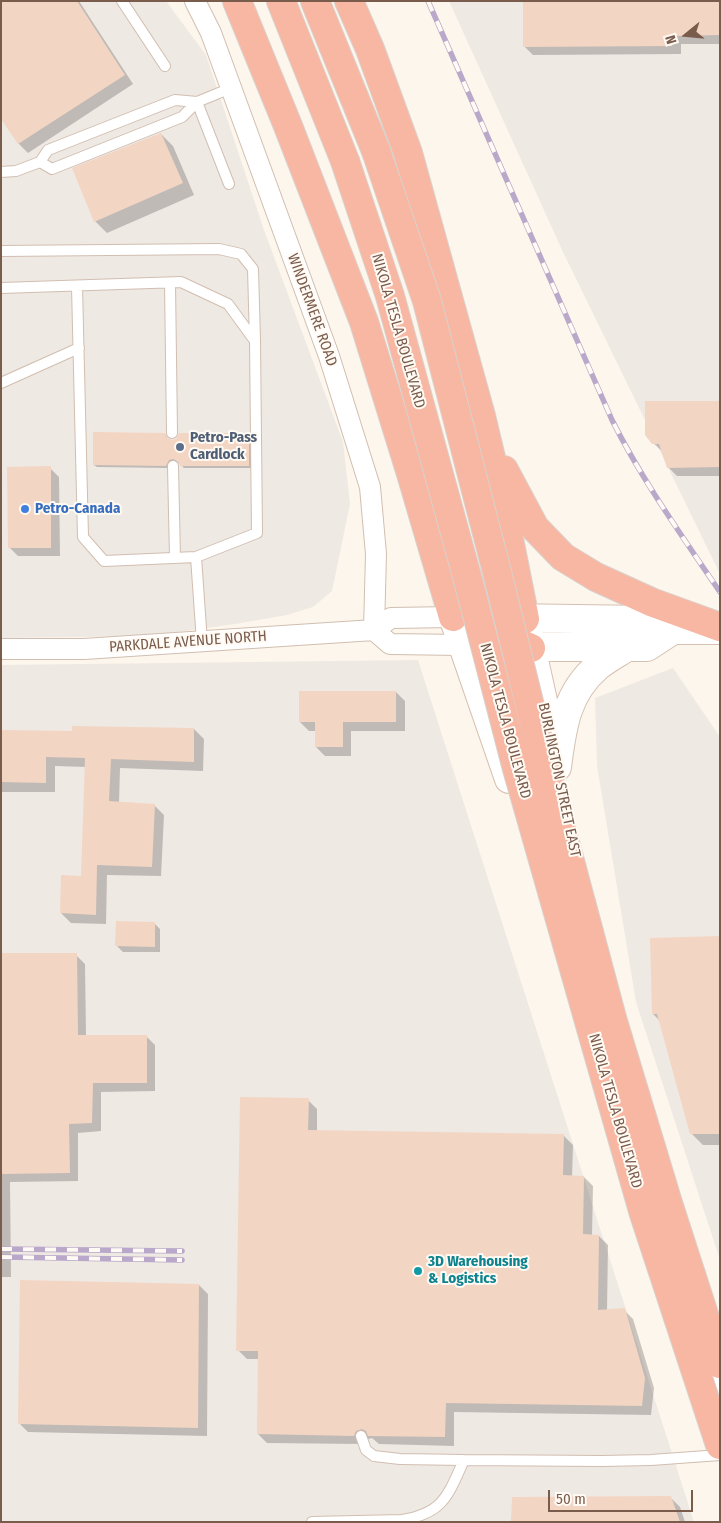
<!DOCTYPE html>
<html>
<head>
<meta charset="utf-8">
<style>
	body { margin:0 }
	#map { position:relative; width:721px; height:1523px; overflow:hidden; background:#fdf6ec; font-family:"Fira Sans Condensed",sans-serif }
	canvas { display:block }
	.frame { position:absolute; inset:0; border:2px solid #7a5c4d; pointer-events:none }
	.north { position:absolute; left:661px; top:10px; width:50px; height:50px; -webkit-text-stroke:4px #fffaf3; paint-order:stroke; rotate:253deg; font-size:14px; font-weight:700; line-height:20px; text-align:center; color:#7a5c4d }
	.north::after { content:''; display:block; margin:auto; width:18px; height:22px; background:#7a5c4d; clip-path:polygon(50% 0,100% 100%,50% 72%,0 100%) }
	.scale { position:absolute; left:548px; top:1490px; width:145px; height:22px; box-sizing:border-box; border:2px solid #7a5c4d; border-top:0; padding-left:6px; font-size:15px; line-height:18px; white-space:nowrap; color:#7a5c4d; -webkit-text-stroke:4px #fffaf3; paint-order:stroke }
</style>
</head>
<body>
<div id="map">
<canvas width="721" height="1523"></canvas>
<div class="frame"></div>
<div class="north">N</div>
<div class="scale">50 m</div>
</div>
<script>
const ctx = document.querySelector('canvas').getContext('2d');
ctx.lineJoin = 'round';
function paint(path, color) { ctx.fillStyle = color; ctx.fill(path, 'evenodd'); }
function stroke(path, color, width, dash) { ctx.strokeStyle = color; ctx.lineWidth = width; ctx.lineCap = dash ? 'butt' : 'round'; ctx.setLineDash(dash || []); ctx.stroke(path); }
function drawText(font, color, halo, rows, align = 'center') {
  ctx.font = font + ' "Fira Sans Condensed",sans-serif'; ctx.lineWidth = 4; ctx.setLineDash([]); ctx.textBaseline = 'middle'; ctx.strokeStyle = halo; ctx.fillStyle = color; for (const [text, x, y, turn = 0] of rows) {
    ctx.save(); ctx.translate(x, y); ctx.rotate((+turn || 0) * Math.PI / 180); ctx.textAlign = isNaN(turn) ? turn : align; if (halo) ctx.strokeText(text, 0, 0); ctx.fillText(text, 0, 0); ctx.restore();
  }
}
const industrial = new Path2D(`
	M1,1H166L206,55L264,230L343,442L350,504L332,591L313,607L287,615L235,624L150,636L1,638Z
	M449,1H720V574L563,252Z
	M418,660L694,1522H1V665Z
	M673,668L720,737V1260L636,1002L597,766L595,698Z`);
const shadow = new Path2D(`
	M1,1H79L133,84L28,153L19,144L1,117Z
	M720,1V44H681V54L533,55L524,46Z
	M161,134L173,146L194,195L107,233L95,221Z
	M720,402V476H677L668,467L663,452L653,443Z
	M165,434L168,439L171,441L249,434L251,437L252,468H184L177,461L172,463L169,468L97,467L94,465Z
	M50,468L59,477L60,556H18L9,547Z
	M396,692L405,701V731H351V756H325L316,747V731H309L300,722Z
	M194,729L204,739L203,771L120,768L119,803L154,805L164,815L161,876L107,875L106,924L71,923L61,913L83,877L86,767L55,766V792H1V732H73Z
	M154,923L160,929V952H123L117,946Z
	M720,937V1145H703L691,1133L661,1022L653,1014Z
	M1,954L76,955L85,964L86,1036H146L155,1045V1091L101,1092V1131L78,1133V1181L10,1182L11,1277H1Z
	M308,1100L317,1109V1132L564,1136L573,1145L572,1177H584L593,1186L592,1236H599L608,1245L607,1311L624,1310L633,1319L654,1388L651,1415L454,1412V1446L379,1444L372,1438L365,1440L363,1444L267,1443L258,1434L259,1359H247L238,1350Z
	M199,1285L208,1294L207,1436L28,1432L19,1423Z
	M670,1497L680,1507L685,1522H512Z`);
const building = new Path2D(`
	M1,1H77L125,75L18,144L1,119Z
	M523,1H720V35L672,36V46L523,47Z
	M161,133L183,183L94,222L72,168Z
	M645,401H720V467L667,468L659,444H652L645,435Z
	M93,432L165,433L166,437L172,440L176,439L179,433H249V466H180L179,462L173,459L169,460L166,466L93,465Z
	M51,466V548H8L7,467Z
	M299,691H396V722H343V747H315V722H299Z
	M72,726L194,728V762L111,759L109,801L155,804L152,867L97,865L96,915L60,913L61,875L81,876L85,758L46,757V783L1,782V730L72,731Z
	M116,921L155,922V947L115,946Z
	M720,936V1134H690L657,1014H652L650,938Z
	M1,953H77L78,1035H147V1083H93L92,1123L69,1124L70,1173L1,1174Z
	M240,1097L309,1098L308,1130L564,1134L563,1175L584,1176L583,1234L599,1235L598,1310L625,1308L645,1378L642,1406L446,1403L445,1437L368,1436L366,1431L362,1429L356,1431L354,1436L257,1434L258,1351H236Z
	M20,1280L199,1284L198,1428L18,1424Z
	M671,1496L680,1522H511L512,1497Z`);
const lane = new Path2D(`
	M122,1L165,66
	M1,172L16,171L40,162L48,150L175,100L197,102L182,117L52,169L40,162
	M229,184L197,102L231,88
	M1,251L219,249L241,254L253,269L255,341
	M170,283L172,433
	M77,286L83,537L104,561L196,557
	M1,288L181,282L228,304L255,341L257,533L196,557L202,642
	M1,383L79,348
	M173,466L175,558
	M361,1436L366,1450L374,1456L400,1459L464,1460
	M312,1522L402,1520C444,1513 448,1495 464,1460L602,1461L651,1460L720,1455`);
const street = new Path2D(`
	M195,1L211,33L329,356L370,487L376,554L374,630
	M374,630L390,644L462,645
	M1,649H84L374,630L391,618L453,617`);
const secondary = new Path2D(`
	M453,617L509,779
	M506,618L646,620L673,630H720
	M526,624L549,728
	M494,642L497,647L524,726
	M514,647H647L673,630
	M557,767C562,728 566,693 598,666C607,659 618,653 627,647
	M701,1340L720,1399`);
const highway = new Path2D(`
	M237,1L288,126L364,322L412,477L453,617
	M281,1L345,161
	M315,1L376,151
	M349,1L370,49L408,153L481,416L502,504L525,619
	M504,470L535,528L563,557L596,577L651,602L720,627
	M472,591C489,618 500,636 531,648`);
const rail = new Path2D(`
	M428,1L612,420C642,480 682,536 720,592
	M1,1249L182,1251
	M1,1257L182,1260`);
const highwayBridge = new Path2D(`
	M376,151L427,301L497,572L548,779L612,1018L668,1203L720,1364
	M345,161L390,296L468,580L517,769L643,1211L720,1445`);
const markers = [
	[180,447,5,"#5c6f8a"],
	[25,509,5,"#3f7fe0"],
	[418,1271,5,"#0f9aa8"]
];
const streetNames = [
	["WINDERMERE ROAD",312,310,70],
	["NIKOLA TESLA BOULEVARD",398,331,74],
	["PARKDALE AVENUE NORTH",188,642,-4],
	["NIKOLA TESLA BOULEVARD",505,721,75],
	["BURLINGTON STREET EAST",559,780,78],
	["NIKOLA TESLA BOULEVARD",615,1111,74]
];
const serviceNames = [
	["Petro-Pass",190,438],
	["Cardlock",190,455]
];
const shopNames = [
	["Petro-Canada",35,509]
];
const cultureNames = [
	["3D Warehousing",428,1262],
	["& Logistics",428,1279]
];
paint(industrial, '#efe9e4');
paint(shadow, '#0003');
paint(building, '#f3d5c3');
stroke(lane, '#d1beb0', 12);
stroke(street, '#d1beb0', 22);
stroke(secondary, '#d6c0b0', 30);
stroke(highway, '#dad1cd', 30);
stroke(lane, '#fff', 10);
stroke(street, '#fff', 20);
stroke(secondary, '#fff', 28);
stroke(highway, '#f7b7a3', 28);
stroke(rail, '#b9a8c9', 5.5);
stroke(rail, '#fffaf3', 4, [11]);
stroke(highwayBridge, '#dad1cd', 30, []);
stroke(highwayBridge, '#f7b7a3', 28);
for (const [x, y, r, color] of markers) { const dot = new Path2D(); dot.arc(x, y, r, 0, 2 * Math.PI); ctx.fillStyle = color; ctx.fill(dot); stroke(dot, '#fffaf3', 2); }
drawText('15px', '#7a5c4d', '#fffaf3', streetNames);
drawText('bold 15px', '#4e5e75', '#fffaf3', serviceNames, 'left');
drawText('bold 15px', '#366cbe', '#fffaf3', shopNames, 'left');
drawText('bold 15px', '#0d838f', '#fffaf3', cultureNames, 'left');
</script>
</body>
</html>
